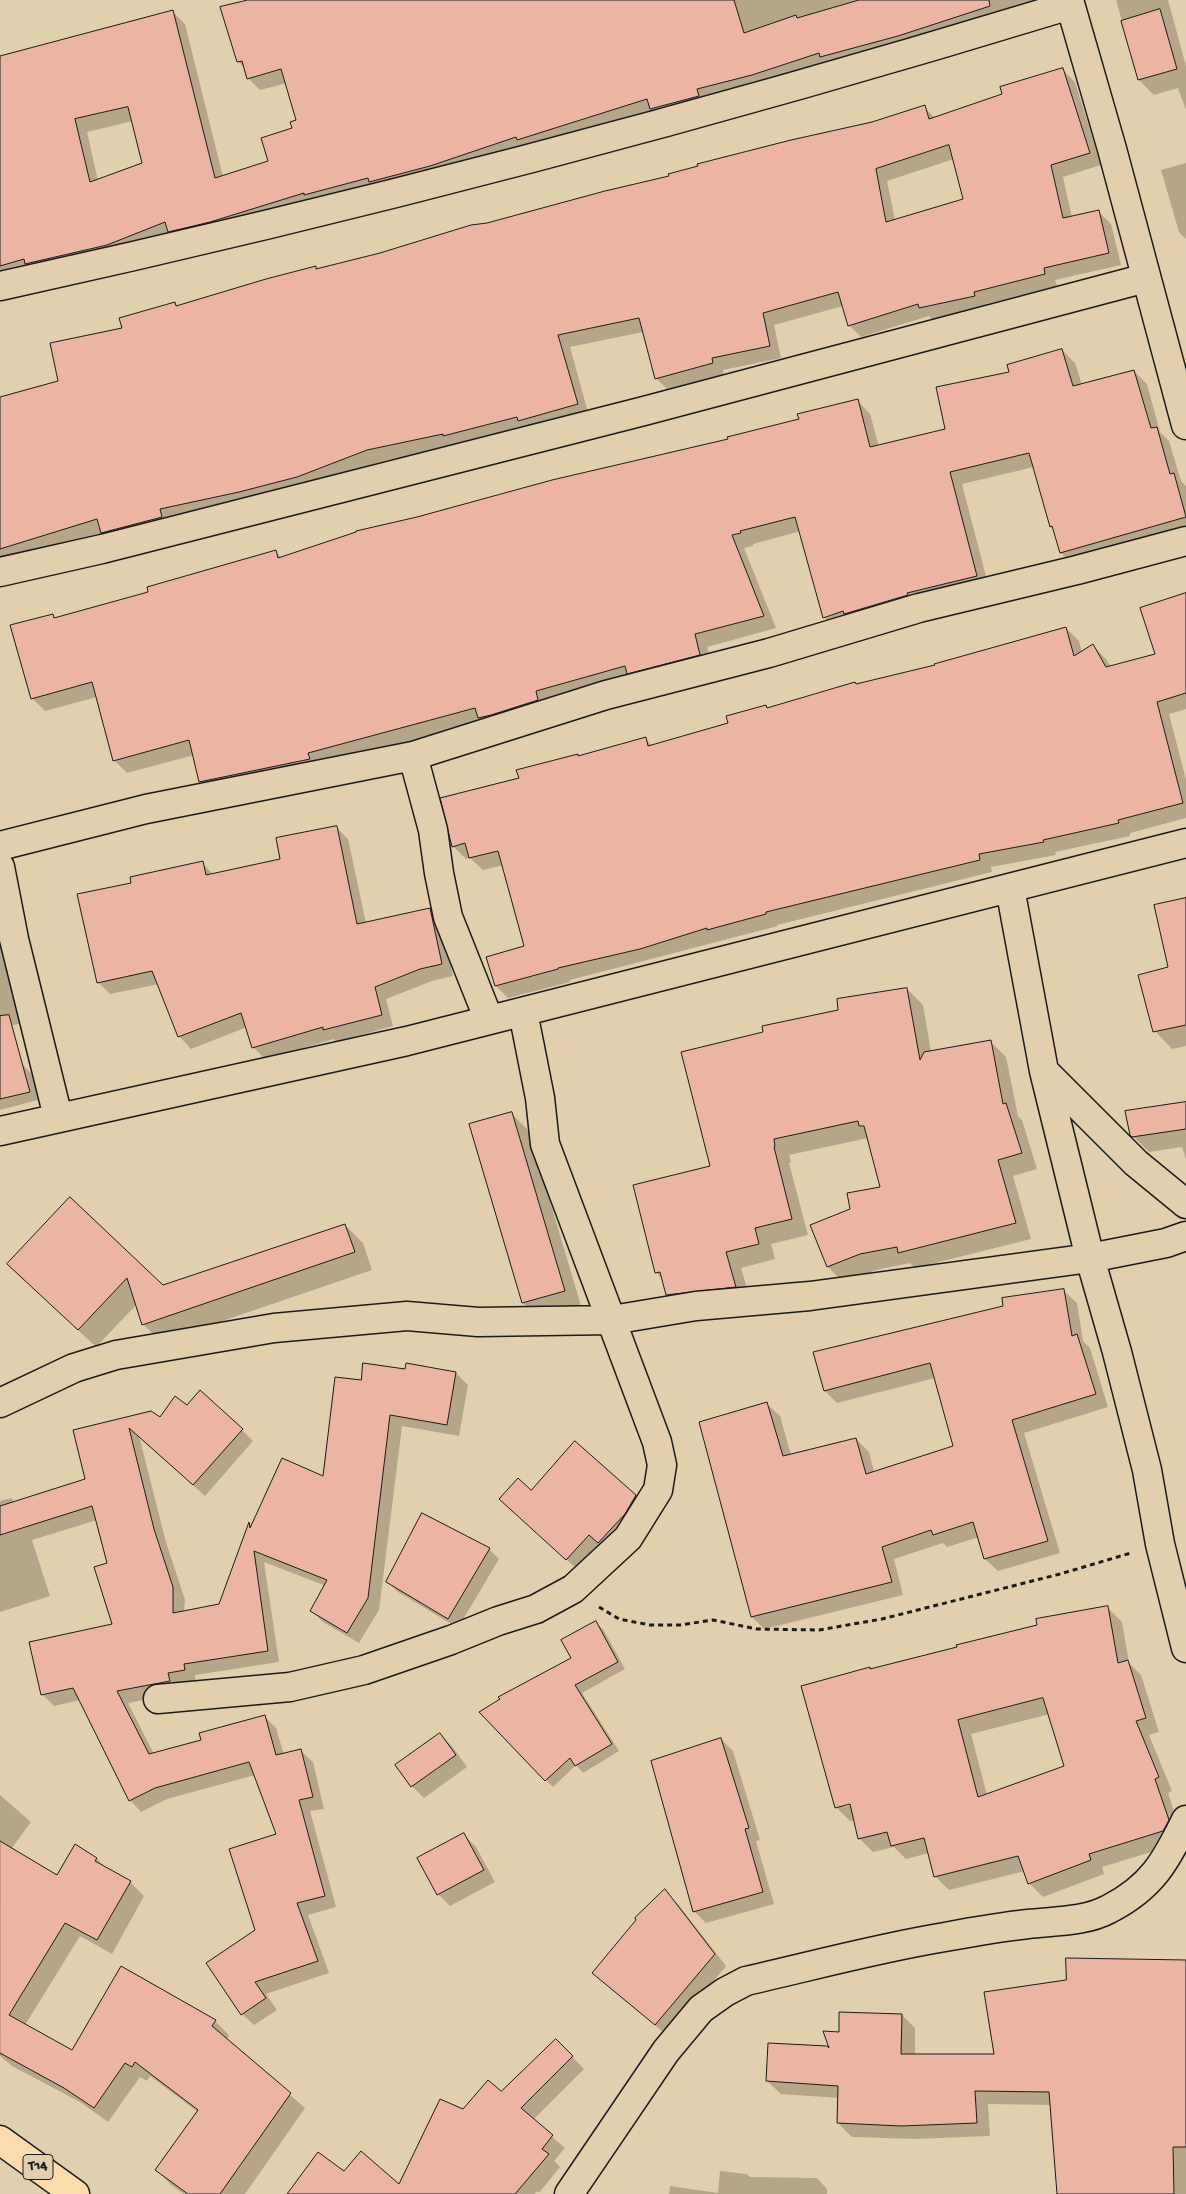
<!DOCTYPE html>
<html>
<head>
<meta charset="utf-8">
<style>
	body { margin:0 }
	canvas { display:block; background:#e2cfad }
</style>
</head>
<body>
<canvas width="1186" height="2194"></canvas>
<script>
const ctx = document.querySelector('canvas').getContext('2d');
ctx.lineJoin = 'round';
function paint(path, color) { ctx.fillStyle = color; ctx.fill(path, 'evenodd'); }
function stroke(path, color, width, dash) { ctx.strokeStyle = color; ctx.lineWidth = width; ctx.lineCap = dash ? 'butt' : 'round'; ctx.setLineDash(dash || []); ctx.stroke(path); }
function drawText(font, color, halo, rows, align = 'center') {
  ctx.font = font + ' "Gochi Hand",sans-serif'; ctx.lineWidth = 5; ctx.setLineDash([]); ctx.textBaseline = 'middle'; ctx.strokeStyle = halo; ctx.fillStyle = color; for (const [text, x, y, turn = 0] of rows) {
    ctx.save(); ctx.translate(x, y); ctx.rotate((+turn || 0) * Math.PI / 180); ctx.textAlign = isNaN(turn) ? turn : align; if (halo) ctx.strokeText(text, 0, 0); ctx.fillText(text, 0, 0); ctx.restore();
  }
}
const shadow = new Path2D(`
	M254,0H1046L663,121L0,281V57L172,11L185,24L223,177L270,162L298,121L287,83L260,90L248,78L245,69L238,61ZM133,121L143,164L98,181L87,132Z
	M1116,0H1168L1186,66V110L1178,88L1154,95L1139,80Z
	M1063,70L1075,82L1101,165L1063,177L1072,218L1099,212L1111,224L1121,265L1055,280L1057,286L986,304L987,308L933,320L929,316L861,337L849,325L843,306L774,325L781,358L723,370L724,375L668,390L656,378L643,332L570,347L589,416L379,462L309,489L115,545L103,533L0,565V399L60,382L124,329L175,303L178,307L315,268L317,270L872,123L924,107L935,118L1004,94ZM954,159L965,200L895,220L887,181Z
	M1186,163V239L1179,232L1161,170Z
	M1062,350L1075,363L1082,385L1134,371L1147,384L1160,432L1169,441L1181,481L1186,486V534L1074,566L1061,553L1055,530L1051,526L1034,467L962,484L989,588L837,630L824,617L801,531L753,544V546L744,548L776,628L707,647L713,667L483,722L214,795L201,782L194,755L127,773L114,760L97,697L45,711L32,698L52,615L56,619L150,593L275,551L282,558L729,440L800,420L857,400L870,414L879,447L947,430L1010,373Z
	M1186,594V709L1169,714L1186,780V818L1130,833V836L1055,852L1056,855L991,867L992,872L777,925L778,926L570,980V982L508,998L496,986L526,947L504,865L483,870L470,858L466,859L453,846L520,779L579,757L645,738L652,746L729,723L766,706L768,709L856,685L936,666L1066,628L1079,641L1082,653L1093,646L1106,659L1111,667L1156,655Z
	M336,827L348,839L366,923L429,909L441,921L453,976L432,981L386,999L393,1026L336,1042L334,1039L265,1059L253,1047L247,1027L191,1049L180,1037L159,984L110,994L98,982L132,884L202,863L214,875L281,860Z
	M1186,899V1046L1172,1049L1155,1031Z
	M0,926L23,1023L0,1028Z
	M907,989L923,1005L931,1052L990,1041L1006,1057L1018,1116L1022,1120L1037,1169L1013,1176L1031,1239L915,1268L910,1263L876,1270L844,1283L828,1267L811,1225L852,1209L882,1188L868,1138L789,1155L791,1163H789L808,1235L771,1244L775,1259L741,1268L751,1302L683,1310L667,1294L663,1280L656,1272L712,1167L764,1033Z
	M22,1064L31,1073L38,1100L0,1110V1071Z
	M1186,1105V1160L1182,1147L1149,1152L1133,1136Z
	M511,1113L529,1131L582,1309L541,1321L523,1303Z
	M70,1199L163,1287L345,1225L363,1243L372,1270L161,1342L143,1324L137,1304L96,1347L26,1281Z
	M1064,1291L1077,1303L1083,1341L1090,1348L1108,1407L1024,1433L1060,1553L998,1571L985,1559L979,1537L947,1547L943,1543L894,1559L903,1595L764,1629L752,1617L767,1404L780,1416L791,1455L856,1439L869,1452L874,1472L955,1447L935,1378L837,1403L825,1391L1005,1306Z
	M407,1365L456,1373L468,1385L459,1436L402,1426L379,1610L359,1643L323,1622L311,1610L326,1586L264,1562L279,1662L195,1675L196,1682L179,1685L181,1693L128,1703L154,1754L202,1741L265,1717L276,1728L284,1755L301,1751L313,1762L324,1809L310,1811L336,1907L308,1915L329,1973L266,1994L277,2010L254,2025L242,2014L257,1931L278,1834L255,1775L167,1799L141,1812L130,1800L80,1700L54,1706L42,1694L114,1625L108,1564L97,1520L32,1540L50,1596L0,1612V1501L11,1498L15,1502L87,1480L74,1431L160,1419L187,1406L242,1430L253,1441L205,1496L139,1436L166,1542L185,1600L184,1612L220,1605L250,1524L252,1527L324,1478L362,1382L406,1371Z
	M576,1442L647,1508L579,1571L513,1511Z
	M489,1549L499,1559L458,1628L398,1592L388,1582Z
	M1108,1608L1122,1622L1129,1663L1141,1675L1159,1732L1149,1735L1172,1791L1168,1793L1182,1835L1177,1844L1102,1867L1104,1874L1043,1897L1029,1883L1025,1871L949,1890L936,1877L929,1853L906,1859L894,1847L873,1852L859,1838L855,1820L850,1821L836,1807L869,1668L872,1670ZM1050,1714L1066,1767L987,1795L971,1734ZM855,1801L856,1804L844,1807V1804Z
	M595,1622L603,1629L625,1669L582,1693L619,1751L583,1773L576,1765L553,1787L546,1780L573,1658Z
	M440,1734L452,1746L467,1767L424,1798L412,1786Z
	M721,1739L733,1751L760,1840L756,1841L774,1904L706,1923L694,1911Z
	M0,1795L31,1822L11,1849L57,1877L76,1846L97,1859L107,1869L130,1882L144,1896L112,1954L80,1936L25,2025L73,2051L215,2021L229,2035L227,2040L305,2108L245,2194H184L171,2185L157,2170L198,2112L150,2076L147,2081L140,2077L108,2122L80,2102L12,2066L0,2056Z
	M464,1835L476,1847L495,1882L450,1906L438,1894Z
	M665,1891L677,1903L726,1966L668,2036L593,1973Z
	M1186,1960V2194H1058L1051,2105L988,2104L990,2136L915,2139L852,2137L838,2123L839,2098L781,2094L767,2081L832,2053L840,2034L902,2015L915,2028V2056H995Z
	M556,2040L584,2069L533,2120L565,2148L554,2161L560,2167L539,2193L537,2191L535,2194H299L344,2173L400,2186L464,2111L501,2093Z
	M720,2171L747,2174L750,2177L817,2178L827,2189V2194H669L670,2186L718,2193Z`);
const building = new Path2D(`
	M248,0H734L744,33L796,15L797,18L859,0H989L990,6L898,36L820,57L819,53L752,75L697,89L699,96L650,109L647,99L517,140L516,137L430,166L369,182L368,178L304,195V193L210,222L168,232L165,222L107,245L25,264L24,259L0,266V56L173,10L215,178L268,161L261,138L292,128L290,122L296,120L281,69L247,79L242,61L237,62L220,7ZM128,107L142,163L90,182L75,119Z
	M1160,9L1177,69L1138,80L1121,21Z
	M1063,68L1090,153L1051,165L1063,218L1099,210L1109,253L1044,268L1045,274L974,292L975,296L919,308L918,304L848,326L838,292L763,313L770,346L712,358L713,363L655,379L639,318L558,335L578,404L518,421L517,417L443,436V434L367,450L297,477L239,492L160,509L162,517L101,533L97,519L0,549V397L58,381L50,343L122,328L119,318L175,302L176,306L266,279L316,266V269L380,253L471,225L487,223L605,191L669,176L668,174L698,166L697,164L791,140L872,122L925,105L929,119L1002,94L1000,87ZM949,145L963,199L886,222L876,169Z
	M1062,349L1073,386L1134,370L1151,428L1157,427L1170,474L1174,473L1186,517L1060,553L1052,526L1050,527L1029,453L950,472L977,576L907,593L908,595L844,614L843,611L823,618L795,517L740,531L741,533L732,535L764,616L695,634L700,655L627,674L625,666L536,691L538,700L491,715L478,718L475,708L308,753L310,759L199,782L189,740L113,761L92,682L31,699L10,625L53,614L54,618L148,592L147,587L276,550L278,558L356,532V531L417,517L552,480L728,439L727,437L799,419L797,414L858,399L870,447L945,429L936,387L1009,372L1007,365Z
	M1186,593V693L1157,702L1183,803L1118,820L1119,823L1043,840L1044,842L979,854L980,860L766,912V914L707,930V928L640,949L558,968V969L495,986L486,957L524,946L498,851L469,858L465,843L452,847L440,798L519,778L516,770L578,754V756L646,737L648,746L728,723L726,716L766,705L767,708L855,682L856,684L935,665L934,664L1066,627L1074,656L1093,644L1106,667L1155,654L1140,608Z
	M337,826L357,924L430,908L442,964L420,969L375,987L382,1015L323,1030V1027L252,1048L241,1013L178,1037L152,971L97,983L77,894L131,883L130,877L203,861L206,875L280,859L276,838Z
	M1186,898V1025L1153,1032L1138,975L1168,967L1154,905Z
	M907,988L920,1060L924,1052L991,1040L1003,1104L1006,1103L1022,1153L998,1160L1016,1223L898,1253L897,1247L860,1254L827,1267L810,1225L850,1209L847,1193L880,1187L864,1126H859L858,1121L774,1139L775,1147H774L792,1219L755,1228L759,1244L726,1252L736,1287L666,1295L660,1272L655,1273L633,1185L710,1166L681,1052L763,1032L762,1026L838,1010L837,999Z
	M9,1015L30,1092L0,1099V1016Z
	M1186,1102V1129L1132,1137L1130,1135L1125,1111Z
	M512,1112L565,1291L522,1303L469,1124Z
	M70,1197L163,1285L345,1224L355,1252L142,1325L127,1278L78,1330L7,1264Z
	M1064,1289L1072,1336L1077,1334L1096,1394L1012,1420L1048,1541L984,1559L973,1522L933,1535L931,1530L882,1547L892,1582L751,1617L699,1422L767,1402L783,1456L856,1438L866,1474L953,1446L930,1363L824,1391L813,1352L1003,1306L1002,1298Z
	M363,1363L405,1369L406,1363L456,1372L447,1425L390,1415L368,1598L347,1633L310,1611L327,1580L254,1551L268,1651L184,1664L185,1670L168,1673L170,1681L117,1691L149,1754L201,1740L199,1733L265,1715L276,1755L301,1749L313,1797L299,1800L325,1896L297,1903L318,1961L255,1982L266,1998L241,2015L206,1963L255,1930L229,1849L276,1834L249,1762L155,1788L129,1801L73,1688L41,1695L29,1642L112,1624L94,1567L107,1563L92,1506L0,1535V1506L85,1479L73,1430L151,1411L160,1417L175,1396L187,1405L200,1390L243,1429L193,1485L129,1428L154,1529L173,1587V1613L219,1604L249,1522L250,1528L282,1458L323,1476L335,1377L361,1380Z
	M575,1441L636,1495L625,1514L598,1543L589,1535L566,1560L499,1499L518,1478L531,1490Z
	M422,1513L490,1548L448,1619L386,1582Z
	M1108,1606L1118,1663L1128,1660L1146,1718L1136,1721L1159,1777L1155,1779L1169,1820L1163,1831L1089,1854L1091,1860L1028,1884L1018,1856L934,1877L924,1838L891,1846L887,1832L858,1839L850,1804L835,1808L801,1686L870,1667V1669L957,1647L956,1645L1037,1625L1036,1619ZM1043,1698L1064,1766L978,1797L958,1720Z
	M596,1621L618,1662L575,1685L612,1744L575,1766L570,1758L545,1781L479,1712L500,1699L498,1697L571,1658L561,1640Z
	M440,1733L456,1755L411,1787L395,1765Z
	M721,1738L749,1828L745,1829L763,1892L693,1912L651,1761Z
	M464,1833L484,1870L437,1895L417,1858Z
	M0,1841L57,1875L75,1844L97,1858L95,1861L131,1881L97,1940L65,1923L9,2015L72,2050L121,1966L216,2020L212,2026L291,2093L220,2194H188L155,2170L198,2110L135,2062L132,2067L125,2063L94,2108L64,2088L0,2053Z
	M665,1889L715,1954L655,2025L592,1973L636,1920L635,1918Z
	M1066,1958L1186,1960V2147H1173L1174,2194H1057L1049,2092L975,2091L977,2123L901,2126L837,2123L838,2086L766,2081L768,2043L827,2046L829,2048L823,2031L839,2032V2012L902,2014L901,2054H994L984,1992L1066,1980Z
	M556,2039L573,2056L521,2108L553,2135L542,2149L549,2154L515,2194H287L318,2152L344,2171L361,2151L399,2184L440,2099L463,2109L488,2080L501,2091Z`);
const path = new Path2D(`
	M599,1607L619,1619L650,1625H680L713,1620L757,1629L819,1630L882,1619L1060,1574L1131,1553`);
const street = new Path2D(`
	M1069,0L1112,149L1186,425
	M0,286C361,207 717,113 1070,5
	M0,572L102,549L644,411L1146,278
	M413,756L433,830L439,873L448,917L489,1020
	M0,846L146,809L413,756L606,695L769,653L919,608L1077,570L1186,541
	M0,867L14,939L58,1117
	M1010,888L1044,1071L1090,1258L1117,1352L1147,1470L1160,1544L1186,1648
	M1045,1072L1136,1163L1186,1204
	M0,1131L407,1041L1186,843
	M0,1403L74,1368L116,1355L274,1328L407,1316L478,1322L612,1320L696,1306L810,1296L1090,1258L1166,1243L1186,1236
	M158,1699L290,1687L364,1670L451,1640L498,1621L536,1609L573,1589L628,1538L658,1490L662,1465L657,1442L545,1144L540,1098L523,1012
	M569,2194L666,2051L701,2009L725,1992L746,1981C812,1966 878,1948 945,1937C972,1932 1000,1927 1028,1924C1054,1921 1085,1922 1109,1909C1152,1887 1166,1861 1186,1820`);
const highway = new Path2D(`
	M0,2140L75,2194`);
const shields = [
	[38,2167,30]
];
const shieldNames = [
	["T14",38,2167]
];
paint(shadow, '#0003');
paint(building, '#ecb4a2');
stroke(building, '#1c1c1c', 1);
stroke(street, '#1c1c1c', 31);
stroke(highway, '#1c1c1c', 31);
stroke(path, '#1c1c1c', 3, [5, 4]);
stroke(street, '#e2cfad', 28);
stroke(highway, '#fcdcac', 28);
for (const [x, y, w] of shields) { const box = new Path2D(); box.roundRect(x - w / 2, y - 12.5, w, 25, 4); ctx.fillStyle = '#e2cfad'; ctx.fill(box); stroke(box, '#1c1c1c', 1); }
drawText('bold 15px', '#1c1c1c', null, shieldNames);
</script>
</body>
</html>
